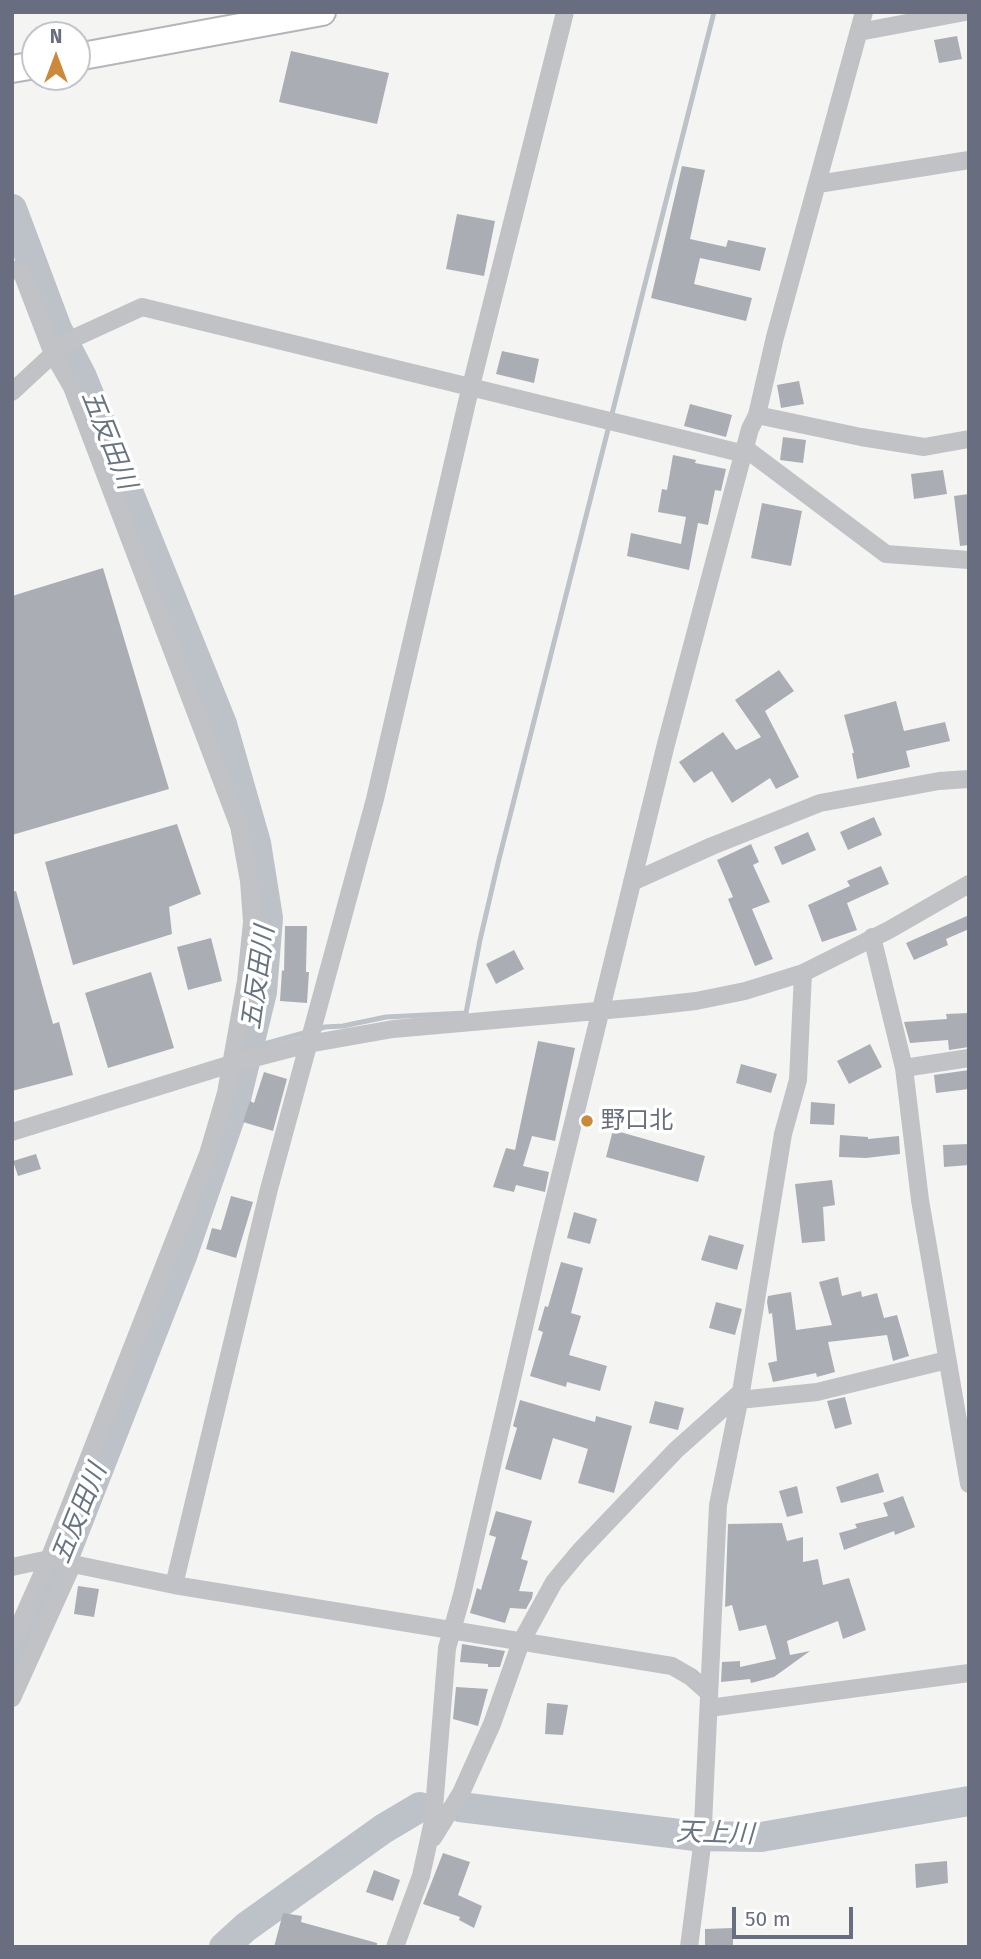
<!DOCTYPE html>
<html>
<head>
<meta charset="utf-8">
<style>
	body { margin:0 }
	#map { position:relative; width:981px; height:1959px; overflow:hidden; background:#f4f5f2; font-family:"Fira Sans",sans-serif }
	canvas { display:block }
	.frame { position:absolute; inset:0; border:14px solid #686d7f; pointer-events:none }
	.north { position:absolute; left:21px; top:21px; width:70px; height:70px; box-sizing:border-box; background:#fff; border:2px solid #c3c5cc; border-radius:50%; rotate:0deg; font-size:19px; font-weight:700; line-height:28px; text-align:center; color:#686d7f }
	.north::after { content:''; display:block; margin:auto; width:24px; height:32px; background:#cc883b; clip-path:polygon(50% 0,100% 100%,50% 72%,0 100%) }
	.scale { position:absolute; left:732px; top:1907px; width:121px; height:32px; box-sizing:border-box; border:4px solid #686d7f; border-top:0; padding-left:9px; font-size:21px; line-height:24px; white-space:nowrap; color:#686d7f; -webkit-text-stroke:5px #fff; paint-order:stroke }
</style>
</head>
<body>
<div id="map">
<canvas width="981" height="1959"></canvas>
<div class="frame"></div>
<div class="north">N</div>
<div class="scale">50 m</div>
</div>
<script>
const ctx = document.querySelector('canvas').getContext('2d');
ctx.lineJoin = 'round';
function stroke(path, color, width, dash) { ctx.strokeStyle = color; ctx.lineWidth = width; ctx.lineCap = dash ? 'butt' : 'round'; ctx.setLineDash(dash || []); ctx.stroke(path); }
function paint(path, color) { ctx.fillStyle = color; ctx.fill(path, 'evenodd'); }
function drawText(font, color, halo, rows, align = 'center') {
  ctx.font = font + ' "Fira Sans","Noto Sans JP",sans-serif'; ctx.lineWidth = 7; ctx.setLineDash([]); ctx.textBaseline = 'middle'; ctx.strokeStyle = halo; ctx.fillStyle = color; for (const [text, x, y, turn = 0] of rows) {
    ctx.save(); ctx.translate(x, y); ctx.rotate((+turn || 0) * Math.PI / 180); ctx.textAlign = isNaN(turn) ? turn : align; if (halo) ctx.strokeText(text, 0, 0); ctx.fillText(text, 0, 0); ctx.restore();
  }
}
const stream = new Path2D(`
	M250,1048L325,1027L343,1026L386,1017L466,1013L480,940L498,863L714,12`);
const river = new Path2D(`
	M12,209L57,329L82,377L222,724L256,843L268,918L262,992L235,1103L182,1256L64,1557L12,1667
	M460,1807L695,1836L761,1837L969,1801
	M224,1947L246,1927L383,1829L420,1807`);
const building = new Path2D(`
	M957,36L962,59L939,63L934,40Z
	M291,51L389,73L377,124L279,102Z
	M682,166L705,170L690,239L726,247L728,240L766,248L760,271L700,258L694,284L752,298L746,321L651,298Z
	M457,214L495,221L484,276L446,269Z
	M502,351L539,359L534,383L496,374Z
	M799,381L804,404L781,408L777,385Z
	M690,404L732,415L726,437L684,426Z
	M783,437L806,440L803,463L780,460Z
	M673,455L696,460L695,463L726,469L721,491L715,490L708,525L698,523L689,570L627,556L631,533L681,544L686,517L658,512L662,489L667,490Z
	M943,470L947,494L914,499L911,474Z
	M969,494V545L960,546L954,496Z
	M762,503L802,511L791,566L751,558Z
	M103,568L169,789L12,835V596Z
	M779,670L794,691L765,711L799,777L776,789L770,778L732,803L712,771L694,783L679,762L723,732L736,750L761,737L735,700Z
	M896,701L904,731L945,722L950,741L906,751L910,767L857,779L852,753H854L844,715Z
	M874,817L882,835L848,850L840,832Z
	M177,824L201,894L169,907L172,934L73,965L45,862Z
	M808,832L816,850L782,865L774,847Z
	M751,844L759,862L753,865L770,902L752,909L773,959L755,966L728,899L733,897L717,860Z
	M881,866L889,884L847,903L857,930L822,942L808,905L850,886L847,881Z
	M16,891L53,1024L59,1022L73,1075L12,1091V892Z
	M969,915V929L946,939L948,945L914,960L906,943Z
	M285,926H307L306,972H309L307,1003L280,1001L282,970L284,971Z
	M211,938L222,981L188,990L177,947Z
	M514,950L524,969L496,984L486,964Z
	M151,972L174,1048L108,1068L85,993Z
	M969,1013V1047L949,1050L948,1040L910,1043L904,1022L947,1019L946,1014Z
	M538,1041L575,1048L555,1141L532,1136L523,1166L549,1172L545,1192L516,1185L514,1192L493,1187L506,1148L515,1150Z
	M870,1044L882,1067L849,1084L837,1061Z
	M741,1064L777,1074L771,1093L736,1083Z
	M969,1070V1089L936,1093L934,1075Z
	M264,1072L287,1079L273,1131L243,1122L250,1101L254,1103Z
	M811,1102L835,1104L834,1125L810,1124Z
	M613,1130L705,1156L698,1182L606,1157Z
	M840,1135L868,1137V1139L899,1136L900,1154L866,1158L839,1157Z
	M969,1144V1165L944,1167L943,1145Z
	M36,1154L41,1169L18,1176L13,1161Z
	M832,1180L835,1205L823,1207L825,1241L802,1243L795,1184Z
	M231,1196L253,1202L236,1258L206,1249L212,1228L221,1230Z
	M574,1212L597,1219L590,1244L567,1238Z
	M709,1235L744,1245L737,1270L701,1260Z
	M561,1262L583,1268L571,1313L581,1316L569,1355L607,1366L600,1391L567,1382L566,1387L530,1376L543,1332L538,1330L545,1306L548,1307Z
	M838,1277L842,1296L861,1291L862,1297L877,1293L884,1318L897,1315L909,1356L893,1361L887,1335L828,1342L835,1372L817,1377L816,1373L773,1382L768,1363L777,1361L772,1313L769,1314L767,1302L768,1296L791,1292L796,1330L832,1325L819,1282Z
	M716,1302L742,1309L735,1335L709,1328Z
	M845,1397L852,1424L835,1429L827,1401Z
	M520,1400L595,1422L596,1416L632,1426L614,1493L578,1483L588,1449L553,1438L541,1480L505,1469L517,1428L513,1426Z
	M655,1401L684,1408L678,1430L649,1423Z
	M878,1473L884,1492L841,1503L836,1487Z
	M797,1486L803,1513L787,1517L779,1491Z
	M903,1496L915,1527L895,1535L894,1531L844,1550L839,1533L857,1528L855,1524L888,1516L883,1503Z
	M496,1511L532,1521L521,1559L528,1561L519,1591L533,1592L532,1598L526,1609L510,1608L505,1623L470,1613L477,1588L481,1590L496,1537L489,1535Z
	M782,1523L787,1541L803,1537V1562L818,1559L823,1585L849,1578L866,1630L843,1639L838,1621L787,1641L790,1655L810,1651L774,1677L751,1683L750,1679L721,1682L722,1662L740,1661V1667L776,1659L766,1625L739,1631L732,1605L725,1607L728,1524Z
	M78,1586L99,1589L94,1617L74,1614Z
	M462,1644L505,1651L500,1667H488V1664L460,1662Z
	M456,1687L488,1689L478,1726L453,1719Z
	M547,1703L568,1705L563,1735L545,1734Z
	M443,1853L470,1862L458,1895L482,1906L474,1928L459,1920L460,1917L423,1904Z
	M947,1861L948,1883L916,1888L915,1864Z
	M374,1870L400,1880L393,1901L366,1892Z
	M283,1913L302,1916L301,1922L377,1943V1947H274Z
	M733,1928V1947H705V1929Z`);
const minor = new Path2D(`
	M859,32L965,12
	M818,184L969,160
	M12,269L22,273L53,354L72,387L239,826L249,881L252,922L246,981L226,1093L208,1154L49,1559L12,1642
	M12,392L53,354L70,340L142,307L745,454
	M757,415L861,437L924,447L969,439
	M746,449L886,554L969,560
	M632,882L712,846L820,803L939,781L969,779
	M872,937L904,1068L920,1200L969,1484
	M904,1068L969,1058
	M12,1132L231,1064L308,1044L393,1029L642,1007L696,1001L745,991L803,973L889,930L969,884
	M739,1400L817,1392L947,1360
	M12,1567L49,1559L174,1585L672,1666L691,1677L709,1693
	M174,1585L269,1189L375,799L467,402L565,12
	M12,1698L73,1563
	M709,1708L969,1673
	M433,1838L461,1793L492,1724L521,1642L554,1582L579,1552L676,1450L741,1392
	M395,1947L421,1876L433,1821L447,1648L462,1595L541,1254L666,744L732,495L750,429L757,415L775,337L864,12
	M689,1947L702,1846L718,1505L741,1392L783,1134L798,1080L803,973`);
const highway = new Path2D(`
	M77,57L322,12
	M12,69L35,65`);
const markers = [
	[587,1121,7,"#cc883b"]
];
const poiNames = [
	["野口北",601,1121]
];
const waterNames = [
	["五反田川",108,440,68],
	["五反田川",259,978,-82],
	["五反田川",80,1514,-68],
	["天上川",715,1834,2]
];
stroke(stream, '#bdc1c8', 5);
stroke(river, '#bdc1c8', 30);
paint(building, '#aaadb4');
stroke(highway, '#b4b5b9', 30);
stroke(minor, '#c1c2c6', 18);
stroke(highway, '#fff', 26);
for (const [x, y, r, color] of markers) { const dot = new Path2D(); dot.arc(x, y, r, 0, 2 * Math.PI); ctx.fillStyle = color; ctx.fill(dot); stroke(dot, '#fff', 2.5); }
drawText('24px', '#686d7f', '#fff', poiNames, 'left');
drawText('italic 26px', '#697482', '#fff', waterNames);
</script>
</body>
</html>
